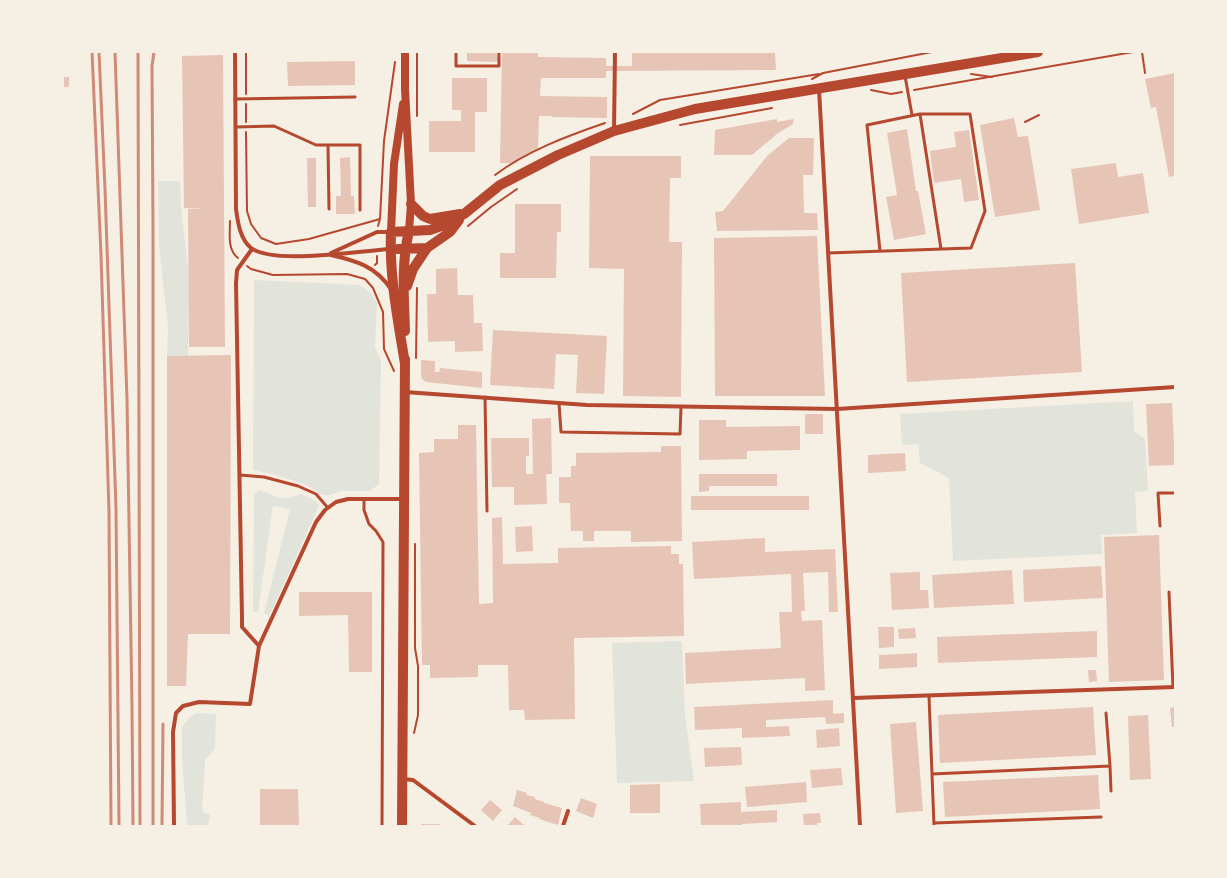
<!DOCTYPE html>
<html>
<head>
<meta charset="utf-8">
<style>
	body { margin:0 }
	#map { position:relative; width:1227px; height:878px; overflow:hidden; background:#f6efe4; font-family:Poppins,sans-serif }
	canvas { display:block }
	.frame { position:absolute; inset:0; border:53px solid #f6efe4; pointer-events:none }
</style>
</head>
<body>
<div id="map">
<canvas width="1227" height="878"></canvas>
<div class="frame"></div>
</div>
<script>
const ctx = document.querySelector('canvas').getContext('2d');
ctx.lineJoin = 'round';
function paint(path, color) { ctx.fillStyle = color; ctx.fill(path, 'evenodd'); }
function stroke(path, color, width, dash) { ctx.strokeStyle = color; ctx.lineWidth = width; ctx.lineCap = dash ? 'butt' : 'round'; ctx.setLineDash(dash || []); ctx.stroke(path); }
const green = new Path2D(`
	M158,181H180L181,207L189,276L188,356H167L168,327L159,246Z
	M254,280L360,285L369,291L377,303L375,347L381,360L379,484L370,491H341L330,495H323L304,484L276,475L253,470Z
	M1133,401L1134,431L1145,439L1148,491L1135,492L1137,533L1101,535L1102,554L953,561L949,478L920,463L918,444L902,445L900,414Z
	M260,490C275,496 285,502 300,494L316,501L319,506L269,617L264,613L290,509L273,506L258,612H253L254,494Z
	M682,641L685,715L694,781L617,783L612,643Z
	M196,713L216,714L215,749L205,760L202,811L210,815L208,826H187L182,758V727L190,717Z`);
const building = new Path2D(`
	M467,52H498V62L467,61Z
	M502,52H538V57L606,58V66H632V52H775L776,70L606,71V78H541L540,96L607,97V118L553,117L551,116H539L538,149L511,163H500Z
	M223,55L225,347H189L188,209H206L184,208L182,56Z
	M355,61V85L288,86L287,62Z
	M1175,73V176L1169,177L1156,107L1151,108L1145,79Z
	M64,77H69V87H64Z
	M452,78H487V112H475V152H429V121H461V110H452Z
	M1014,118L1018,137L1028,136L1040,210L995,217L980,125Z
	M777,119V122L794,119L793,124L777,134L752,155H714L715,130Z
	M907,129L916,191H918L926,234L894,240L886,197L897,195L887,133Z
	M969,130L979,200L964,202L961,179L934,183L930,151L956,147L954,132Z
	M789,138H814L813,175H803L804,213H817L818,230L717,231L715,212L723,211L767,156Z
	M590,156H681V178H670L669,242H682L681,397L623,396L624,269L589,268Z
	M350,157L351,196H354L355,214H336V196H341L340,158Z
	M307,158H316V207H308Z
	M1116,163L1118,177L1143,173L1149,213L1079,224L1071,169Z
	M515,204H561V232H557L556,278H500V253H515Z
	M817,236L825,396H715L714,238Z
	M1075,263L1082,372L907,382L901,273Z
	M457,268L458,295H473L474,323H482L483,351L455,352V341L428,342L427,294H436V269Z
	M493,330L607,336L604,394L576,393L578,355L556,354L554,389L490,385Z
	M231,355L230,634H188L186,686H167V356Z
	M421,360L435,361V372H439L440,368L482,372V388L426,382L422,379L421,375Z
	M1172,403L1175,465L1149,466L1146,404Z
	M805,414H823V434H805Z
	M551,418L552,474H546L547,504L514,505V487H492L491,438H529V456H526V474H533L532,419Z
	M699,420H726V427L800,426V450L747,451V459L699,460Z
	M458,425H476L479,604L493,603L492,518L502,517L503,564L558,563V548L671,546V554H679V564H683L684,636L574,638L575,719L525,720L524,710H509L508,665H478V677L430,678V665H422L419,453L434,452V439H458Z
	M661,446H681L682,541L631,542V531H594V541H583V531H571L570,503H559V477H571V466H576V453L661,452Z
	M905,453L906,471L868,473V455Z
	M699,474H777V486H709V491L699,492Z
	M691,496H809V510H691Z
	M532,526L533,551L516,552L515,527Z
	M1159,535L1164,680L1109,682L1104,537Z
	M765,538V552L835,549L838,612H829L828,572L803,573L805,611H801L802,621L822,620L825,690L805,691V678L686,684L685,653L781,648L779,612H792L791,574L694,579L692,542Z
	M1101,566L1103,598L1024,602L1023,570Z
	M1012,570L1014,604L934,608L932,575Z
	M920,572V590H928L929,608L892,610L890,573Z
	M299,592H372V672H349L348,615L299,616Z
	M878,627H894V647L879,648Z
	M915,628L916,638L899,639L898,629Z
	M1097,631V657L938,663L937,637Z
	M917,653V667L879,669V655Z
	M1088,670H1096L1097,681L1089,682Z
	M833,700V714L844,713V723L826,724L825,717L766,720V727L789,726L790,736L742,738V728L695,730L694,707Z
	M1093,707L1096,755L940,763L938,715Z
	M1175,707V727H1172L1170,708Z
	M1148,715L1151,779L1130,780L1128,716Z
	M916,722L923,811L896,813L890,724Z
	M839,728L840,746L817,748L816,730Z
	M741,747L742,765L705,767L704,748Z
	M841,768L843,785L812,788L810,770Z
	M1098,775L1100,809L945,817L943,782Z
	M806,782L807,802L747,807L745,787Z
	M660,784V813H630V785Z
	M260,789H298L299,826H260Z
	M517,790L527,793L526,795L535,797V799L544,802V803L562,808L558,825L539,819L540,818L530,815L531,813L513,806Z
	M581,798L597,804L593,818L576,811Z
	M490,800L502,810L493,821L481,810Z
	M741,802V812L777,810V822L742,824V826H701L700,804Z
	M820,813L821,823H817V826H804L803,814Z
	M515,817L525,826H507Z
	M421,824H440V826H421Z`);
const path = new Path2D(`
	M246,52V94
	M1142,52L1145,73
	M823,73L932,52
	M971,74L992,77
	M812,79L823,73
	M871,90L891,94L902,92
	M914,90L1133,52
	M246,104V122
	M633,114L660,100L819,74
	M417,116V52
	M1025,122L1039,115
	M680,125L772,108
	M246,132L247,211L251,224L261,238L276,244L309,239L380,219
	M495,175C527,151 567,136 605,123
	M230,221C230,233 227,250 238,258
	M378,226L380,219L384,141L395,62
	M468,226L491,207L517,189
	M375,265L377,263V256
	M247,266L251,269L273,275L347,274L365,279L373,288L383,312L384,349L394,371
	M416,358L417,288
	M414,733L418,715V666L415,648V544`);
const service = new Path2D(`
	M456,52V66H499V52
	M905,76L912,115
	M235,99L355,97
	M920,114L941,249
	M236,127L274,126L316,145H360V210
	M328,145L329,209
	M828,253L971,248L985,211L970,114H920L867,125L880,251
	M485,397L487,511
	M559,403L561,432L680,434L681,407
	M240,475L264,477L298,486L316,494L328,508
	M364,499V510L369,524L376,531L383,542L382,826
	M1160,526L1158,493H1175
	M1169,592L1173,687
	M929,696L934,826
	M1106,713L1110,766
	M932,774L1110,766L1111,791
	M934,823L1101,817`);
const minor = new Path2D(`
	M235,52L236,209C238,223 240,239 251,248C274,265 360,251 390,249
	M819,89L860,826
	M614,130L615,52
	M252,249L237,270L236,283L242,618V627L259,646
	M331,253L377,232H390
	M331,255C357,261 375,266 391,289
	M405,392L587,405L837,409L1175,387
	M853,698L1175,687
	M403,779L413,780L475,826
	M174,826L173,732L176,713L183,706L199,702L250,704L259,646L316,522L325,510L336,502L348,499H404
	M563,826L568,811`);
const secondary = new Path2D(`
	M405,52V89L411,204L409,231
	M391,232L394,164L403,104`);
const primary = new Path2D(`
	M411,204L423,216L430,219L460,214
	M398,249L427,248
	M407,286L413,269L427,248L450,232L459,220
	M405,331C404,298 401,264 409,231
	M405,364C398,320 389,276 391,232L430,230L447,224L464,214L500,185L558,155L614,131L695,109L1038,52
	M402,826L405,359`);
const rail = new Path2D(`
	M92,52L101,255L109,512L111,826
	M99,52L105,189L116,508L119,826
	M115,52L127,399L132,707L133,826
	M138,52L140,826
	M153,826V229L152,66L154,52
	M162,826L163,724`);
paint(green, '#e2e4dc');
paint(building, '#e6c5b7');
stroke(path, '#b5482f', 2);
stroke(service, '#b5482f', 3);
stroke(minor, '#b5482f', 4);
stroke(secondary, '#b5482f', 8);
stroke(primary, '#b5482f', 10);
stroke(rail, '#cf8b77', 3);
</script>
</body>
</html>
